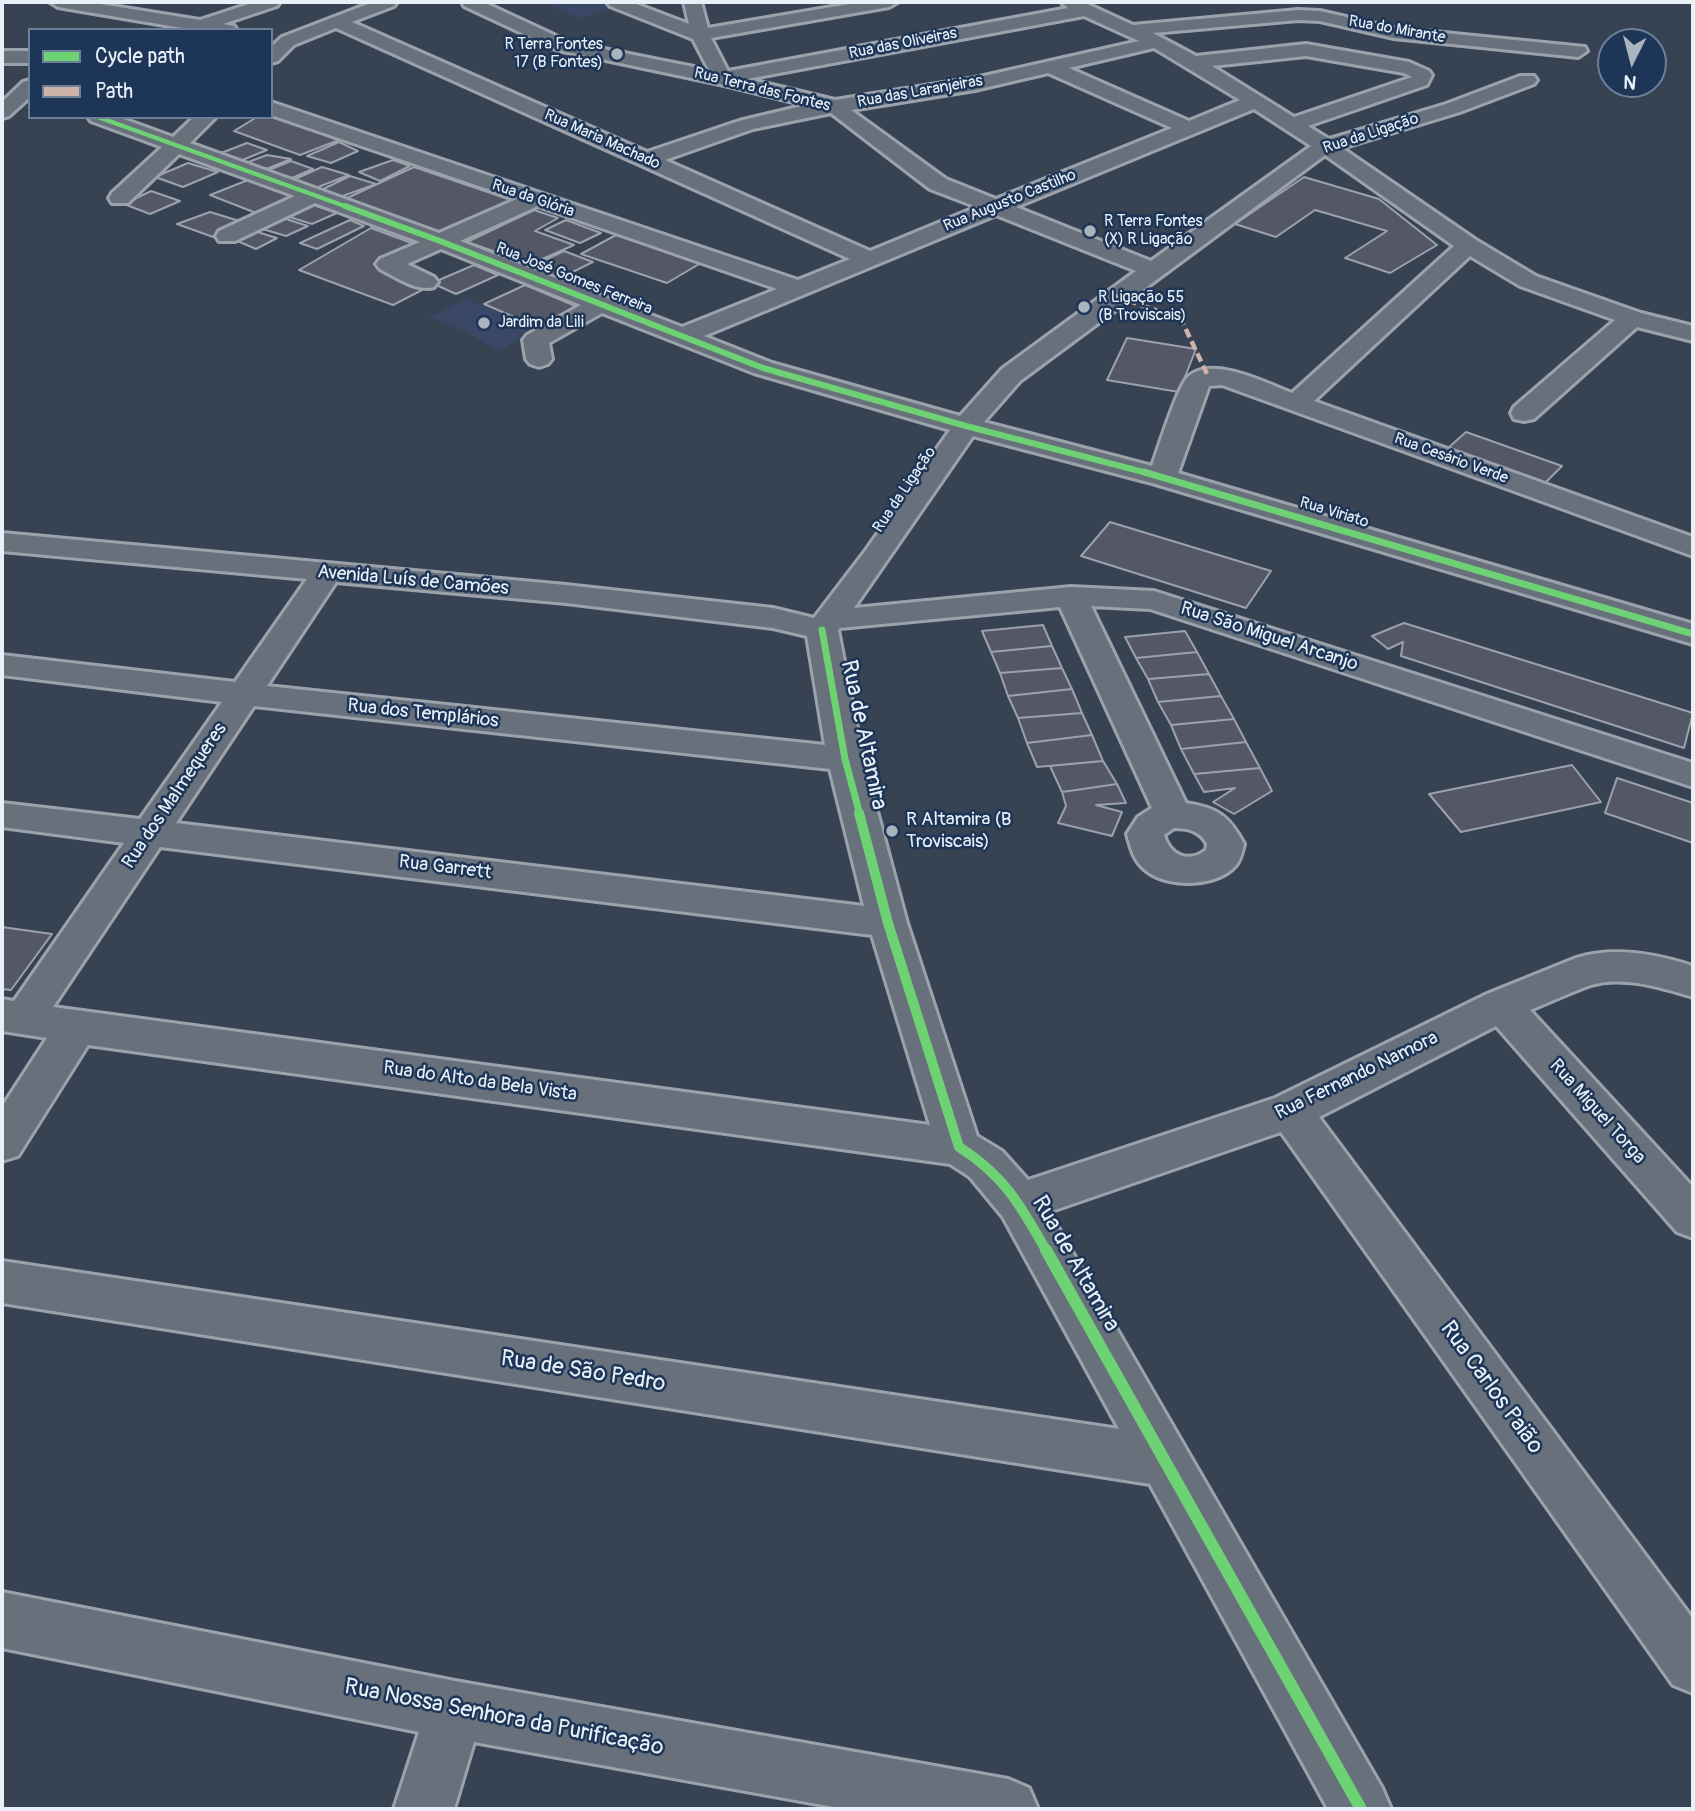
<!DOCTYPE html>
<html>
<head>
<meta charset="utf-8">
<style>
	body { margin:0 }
	#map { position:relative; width:1695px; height:1811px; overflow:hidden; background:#374253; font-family:Pangolin,sans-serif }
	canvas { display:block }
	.frame { position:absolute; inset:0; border:4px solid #e8f1f8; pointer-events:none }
	.legend { position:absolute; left:28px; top:28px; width:245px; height:91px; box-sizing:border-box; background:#1d3557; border:2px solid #6e8097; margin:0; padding:9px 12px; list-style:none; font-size:21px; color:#e8f1f8 }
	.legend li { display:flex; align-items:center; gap:14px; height:35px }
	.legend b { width:35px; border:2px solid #6e8097 }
	.north { position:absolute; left:1597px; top:28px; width:70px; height:70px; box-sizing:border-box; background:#1d3557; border:2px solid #6e8097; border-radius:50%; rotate:186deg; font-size:19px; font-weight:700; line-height:28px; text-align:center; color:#e8f1f8 }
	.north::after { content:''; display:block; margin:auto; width:24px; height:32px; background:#aab4be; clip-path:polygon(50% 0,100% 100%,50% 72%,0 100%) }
</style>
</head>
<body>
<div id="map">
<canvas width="1695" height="1811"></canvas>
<div class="frame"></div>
<ul class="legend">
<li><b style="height:9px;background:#6cd273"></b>Cycle path</li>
<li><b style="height:9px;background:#ceb3a9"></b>Path</li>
</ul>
<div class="north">N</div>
</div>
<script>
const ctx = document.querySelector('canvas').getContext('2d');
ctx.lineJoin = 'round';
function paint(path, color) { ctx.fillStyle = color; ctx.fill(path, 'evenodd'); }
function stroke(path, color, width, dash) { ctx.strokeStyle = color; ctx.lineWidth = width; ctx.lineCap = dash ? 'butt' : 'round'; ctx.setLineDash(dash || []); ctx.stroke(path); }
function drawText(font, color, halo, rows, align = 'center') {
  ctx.font = font + ' Pangolin,sans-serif'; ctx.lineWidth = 5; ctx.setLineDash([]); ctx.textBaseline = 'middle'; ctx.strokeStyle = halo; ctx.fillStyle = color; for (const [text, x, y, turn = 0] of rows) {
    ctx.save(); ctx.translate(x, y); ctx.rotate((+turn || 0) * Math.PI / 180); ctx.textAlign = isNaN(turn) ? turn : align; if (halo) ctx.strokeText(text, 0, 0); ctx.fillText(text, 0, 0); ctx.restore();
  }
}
const built = new Path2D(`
	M542,2H600L615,8L579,18Z
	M466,299L539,328L499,351L462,330L429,317Z`);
const building = new Path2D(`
	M271,115L339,140L300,155L234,131L257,117Z
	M339,142L358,151L331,163L307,156Z
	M247,143L267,150L240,161L216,155Z
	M267,155L291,159L264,170L243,164Z
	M393,160L410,166L380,181L359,172Z
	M291,161L313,169L287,180L264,172Z
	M188,163L218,172L183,187L155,177Z
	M322,167L349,175L313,189L293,180Z
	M414,167L514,201L441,234L345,199Z
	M350,176L376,184L340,197L321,190Z
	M1304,177L1379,199L1437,245L1390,273L1345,258L1387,231L1315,210L1276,237L1235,224Z
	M248,180L293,197L256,213L210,195Z
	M151,191L180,201L150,214L124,204Z
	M310,204L337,213L312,224L286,216Z
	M534,210L558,218L535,231L574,245L531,264L467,242Z
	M210,212L246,223L216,238L177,224Z
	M283,218L308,226L286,236L259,228Z
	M350,220L364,226L317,249L300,243Z
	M566,220L601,233L580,243L545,230Z
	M371,228L417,245L379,265L426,288L393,305L299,270Z
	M254,231L277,238L256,249L235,240Z
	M616,235L701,263L667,283L581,254Z
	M564,251L593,262L558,279L528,268Z
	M474,265L498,275L456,294L432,283Z
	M525,285L578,307L537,327L484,304Z
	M1127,338L1196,349L1179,392L1107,380Z
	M1466,432L1562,466L1544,484L1447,449Z
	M1110,522L1271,571L1246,608L1081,556Z
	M1404,623L1693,713L1684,748L1401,656L1403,642L1388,649L1372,636Z
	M1043,625L1052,646L991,652L982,631Z
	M1185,631L1197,652L1136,658L1125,637Z
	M1052,646L1062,668L1000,673L991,652Z
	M1197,652L1209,674L1148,679L1136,658Z
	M1062,668L1072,689L1008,696L1000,673Z
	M1209,674L1221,696L1158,702L1148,679Z
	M1072,689L1082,713L1018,718L1008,696Z
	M1221,696L1234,719L1171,725L1158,702Z
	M1082,713L1092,735L1027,743L1018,718Z
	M1234,719L1246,742L1181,749L1171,725Z
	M1092,735L1103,761L1037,767L1027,743Z
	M1246,742L1260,768L1194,774L1181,749Z
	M1103,761L1117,784L1062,792L1050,766Z
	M1572,765L1601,802L1461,832L1429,794Z
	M1260,768L1272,791L1234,814L1213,802L1235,788L1204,792L1194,774Z
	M1617,778L1693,803V843L1605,813Z
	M1117,784L1126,803L1096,805L1122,812L1112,836L1058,823L1066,806L1062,792Z
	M2,927L52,934L11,990L2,989Z`);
const minor = new Path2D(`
	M50,2H88L200,20L255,2H280L277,6L223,24L234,26L237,30H194L58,7Z
	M373,2H397L394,6L352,22L647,152L739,121L806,105L720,84L558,50L464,6L462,2H483L569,42L709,70L693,39L610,6L607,2H631L689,24L684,2H701L708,28L861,2H898L889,7L711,38L728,71L1068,8L1061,2H1083L1133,25L1298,10L1320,11L1394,28L1585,47L1587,51L1578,57L1394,38L1320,21L1298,20L1153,33L1196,56L1306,44L1409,62L1429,71L1432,75L1427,85L1308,126L1329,139L1446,104L1520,76H1534L1537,80L1534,84L1460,112L1342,148L1476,240L1536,276L1641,313L1693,326V341L1637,327L1534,419L1524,421L1514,419L1511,413L1514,407L1615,320L1520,286L1470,256L1314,401L1693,537V556L1222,385L1209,386L1178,473L1693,624V644L1152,483L973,436L854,608L1071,587L1154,591L1693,763V787L1150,609L1091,606L1186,803C1218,808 1229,816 1244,844C1242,852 1241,859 1236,865C1218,887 1170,888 1148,872C1134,862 1131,849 1127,834L1138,817L1152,808L1060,607L840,628L838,630L863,759L907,923L977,1136L1002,1151L1028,1180L1275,1098L1487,994L1576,958C1614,946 1656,954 1693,966V997C1662,988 1624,975 1591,985C1571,992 1550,1002 1530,1010L1693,1187V1238L1677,1232L1496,1026L1319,1117L1693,1619V1693L1673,1685L1281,1132L1049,1212L1382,1788L1391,1809H1328L1150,1484L2,1303V1261L1119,1429L1003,1217L970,1177L950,1164L88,1045L18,1156L2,1161V1107L47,1038L2,1031V999L14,1001L124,843L2,827V803L140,819L222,702L2,675V655L235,682L307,579L2,551V533L566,585L773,608L814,618L866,550L950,430L754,373L602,313L549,343L552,359L548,364L539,367L530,364L526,359L523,340L527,335L581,305L441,249L407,264L434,277L438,282L434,287C416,292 396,277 380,269L376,264L380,259L420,242L315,203L235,241H219L216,236L219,231L295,196L179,154L128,203H112L109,198L112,193L162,147L91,121L88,117H118L173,137L194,117H216L190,143L439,233L517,199L271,115V102L798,280L850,259L336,28L294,45L278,61L271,63V47L282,37ZM1084,16L1139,41L975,78L835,100L747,79ZM1154,48L1240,100L1189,121L1069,68ZM1306,56L1404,73L1412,77L1294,117L1212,66ZM1048,73L1172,128L996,199L946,179L851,110L975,90ZM1254,109L1311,146L1151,261L1016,207ZM831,113L930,189L977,207L870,251L665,160L753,129ZM1325,155L1454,246L1292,393C1266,383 1213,356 1189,376C1178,384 1158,450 1152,466L984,422L1020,381ZM538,206L777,289L682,327L460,241ZM996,215L1136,271L1002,369L960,416L772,363L704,336ZM336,582L566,603L773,628L807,636L825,745L267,686ZM254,706L830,769L864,906L176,823ZM1174,828C1189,828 1200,831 1207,844L1206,850C1188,864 1170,855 1164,835ZM160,847L872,935L930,1125L53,1007Z
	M2,51H30V63H2Z
	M30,80V97L9,116L2,118V102L23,82Z
	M2,1592L455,1681L1008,1779L1029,1788L1038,1809H845L474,1742L454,1809H394L419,1732L2,1648Z`);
const quiet = new Path2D(`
	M1115,296L1181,319L1208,376`);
const cyclewayFar4 = new Path2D(`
	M98,117L350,208`);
const cyclewayFar3 = new Path2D(`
	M345,206L440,241L763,368L966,426L1151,474`);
const cyclewayFar2 = new Path2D(`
	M1144,472L1693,634
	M822,630L845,759L860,815`);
const cyclewayFar1 = new Path2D(`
	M859,813L888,923L959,1147C1005,1176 1021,1206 1047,1252`);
const cycleway = new Path2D(`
	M1046,1250L1361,1809`);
const markers = [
	[617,54,7,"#aab4be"],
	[1090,231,7,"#aab4be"],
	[1084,307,7,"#aab4be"],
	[484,323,7,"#aab4be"],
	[892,831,7,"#aab4be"]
];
const farStreetnames = [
	["Rua do Mirante",1397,30,10],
	["Rua das Oliveiras",903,44,-11],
	["Rua Terra das Fontes",762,90,14],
	["Rua das Laranjeiras",920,92,-10],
	["Rua da Ligação",1371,134,-18],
	["Rua Maria Machado",602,140,24],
	["Rua da Glória",533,199,19],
	["Rua Augusto Castilho",1010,201,-22],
	["Rua José Gomes Ferreira",574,279,22],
	["Rua Cesário Verde",1451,459,20],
	["Rua da Ligação",905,490,-56],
	["Rua Viriato",1334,513,17]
];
const farPoinames = [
	["R Terra Fontes",603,45,"right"],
	["17 (B Fontes)",603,63,"right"],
	["R Terra Fontes",1104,222],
	["(X) R Ligação",1104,240],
	["R Ligação 55",1098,298],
	["(B Troviscais)",1098,316],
	["Jardim da Lili",498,323]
];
const streetNames = [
	["Avenida Luís de Camões",413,581,5],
	["Rua São Miguel Arcanjo",1269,637,18],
	["Rua dos Templários",423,714,6],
	["Rua dos Malmequeres",175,796,-56],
	["Rua Garrett",445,868,7],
	["Rua Fernando Namora",1357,1076,-26],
	["Rua do Alto da Bela Vista",480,1082,8],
	["Rua Miguel Torga",1597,1112,48]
];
const poiNames = [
	["R Altamira (B",906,820],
	["Troviscais)",906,842]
];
const nearStreetnames = [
	["Rua de Altamira",863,735,78],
	["Rua de Altamira",1075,1264,60],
	["Rua de São Pedro",583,1372,9],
	["Rua Carlos Paião",1491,1388,54],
	["Rua Nossa Senhora da Purificação",504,1718,11]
];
paint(built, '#3b4766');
paint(building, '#545866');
stroke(building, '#9ba2ab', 2);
stroke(minor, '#9ba2ab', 6);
paint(minor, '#68717b');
stroke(quiet, '#ceb3a9', 4.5, [9, 4.5]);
stroke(cyclewayFar4, '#6cd273', 4.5);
stroke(cyclewayFar3, '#6cd273', 6);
stroke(cyclewayFar2, '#6cd273', 7);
stroke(cyclewayFar1, '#6cd273', 10);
stroke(cycleway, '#6cd273', 12);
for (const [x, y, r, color] of markers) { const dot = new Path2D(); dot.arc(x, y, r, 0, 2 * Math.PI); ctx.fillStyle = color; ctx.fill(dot); stroke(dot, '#1d3557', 2.5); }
drawText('16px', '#e8f1f8', '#1d3557', farStreetnames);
drawText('16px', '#e8f1f8', '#1d3557', farPoinames, 'left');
drawText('19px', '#e8f1f8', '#1d3557', streetNames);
drawText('19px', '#e8f1f8', '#1d3557', poiNames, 'left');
drawText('23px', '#e8f1f8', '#1d3557', nearStreetnames);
</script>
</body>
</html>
